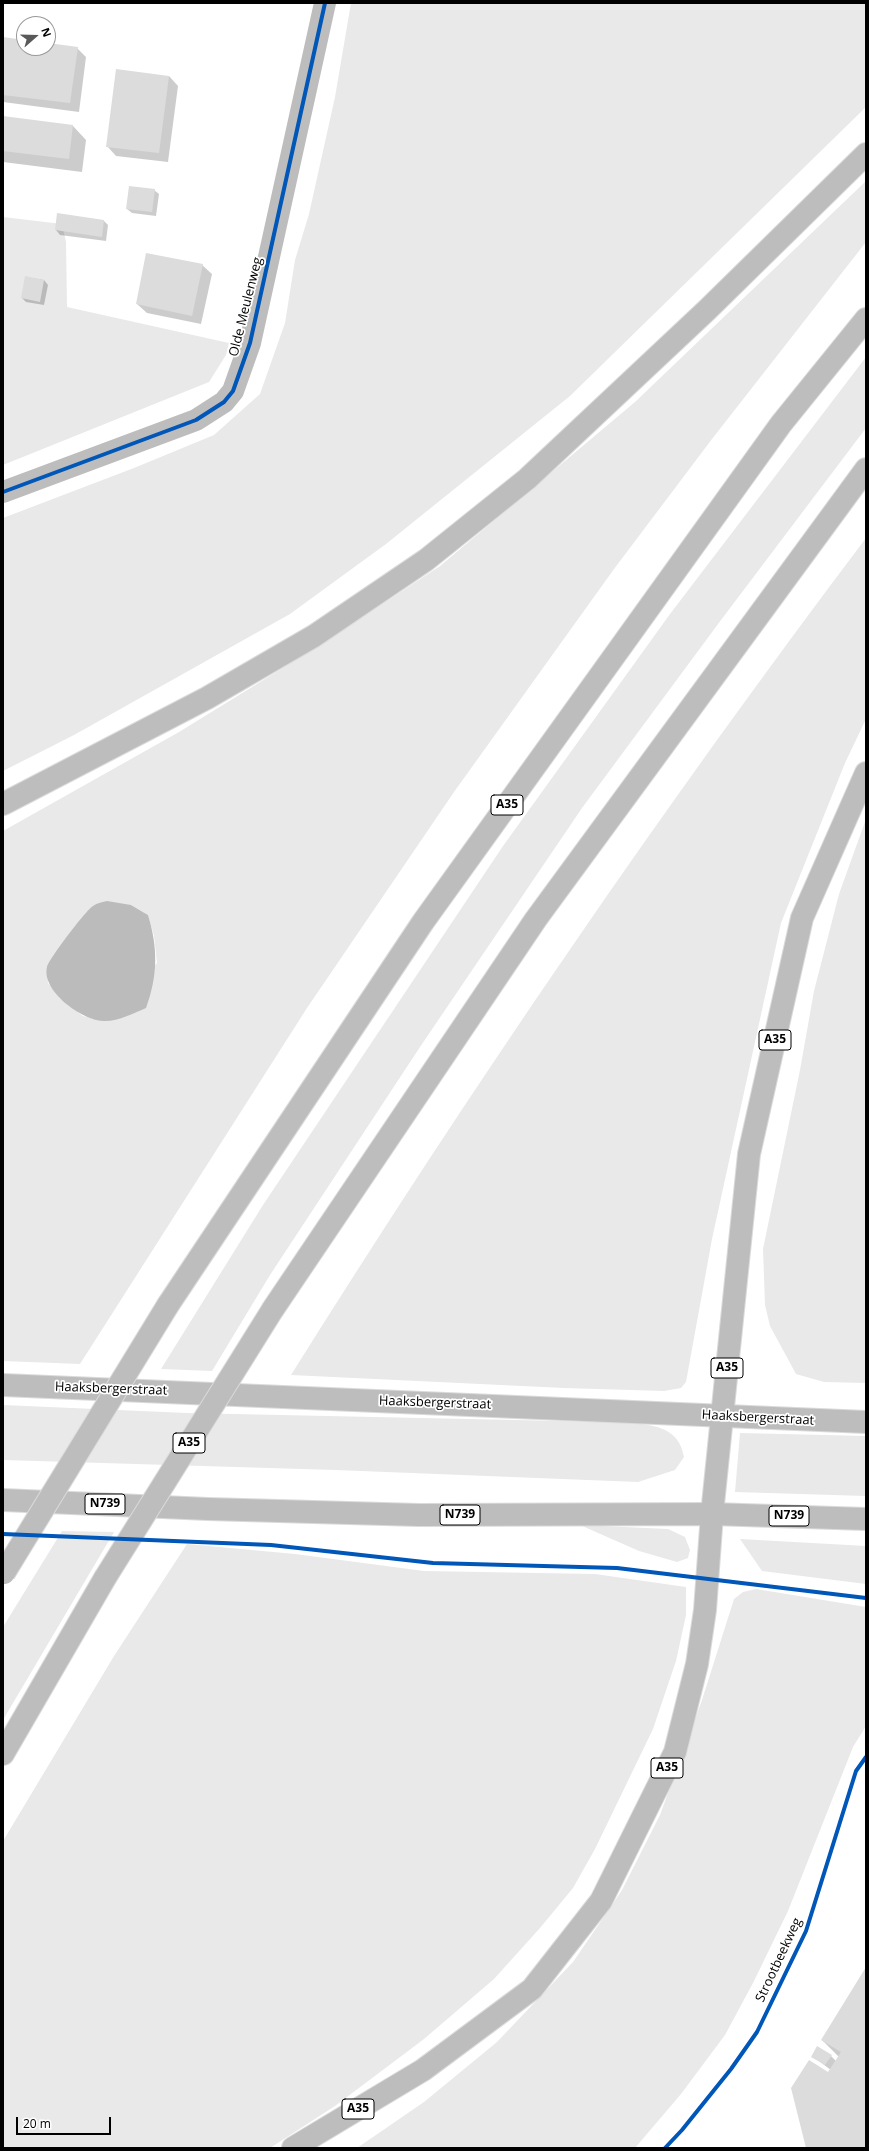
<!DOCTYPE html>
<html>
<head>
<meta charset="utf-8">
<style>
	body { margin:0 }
	#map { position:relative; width:869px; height:2151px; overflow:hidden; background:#fff; font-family:"Open Sans",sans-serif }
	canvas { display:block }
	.frame { position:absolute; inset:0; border:4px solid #000; pointer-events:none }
	.north { position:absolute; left:16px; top:16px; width:40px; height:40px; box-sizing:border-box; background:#fff; border:1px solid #999; border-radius:50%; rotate:70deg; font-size:11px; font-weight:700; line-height:16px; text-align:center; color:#000 }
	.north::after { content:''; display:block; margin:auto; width:14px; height:18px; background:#595959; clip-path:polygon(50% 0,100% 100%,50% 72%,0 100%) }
	.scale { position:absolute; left:16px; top:2117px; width:95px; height:18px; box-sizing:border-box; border:2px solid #000; border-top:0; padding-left:5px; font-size:12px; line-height:14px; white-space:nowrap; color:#000; -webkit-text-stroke:3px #fff; paint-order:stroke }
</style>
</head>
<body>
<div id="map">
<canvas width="869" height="2151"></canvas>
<div class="frame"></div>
<div class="north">N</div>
<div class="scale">20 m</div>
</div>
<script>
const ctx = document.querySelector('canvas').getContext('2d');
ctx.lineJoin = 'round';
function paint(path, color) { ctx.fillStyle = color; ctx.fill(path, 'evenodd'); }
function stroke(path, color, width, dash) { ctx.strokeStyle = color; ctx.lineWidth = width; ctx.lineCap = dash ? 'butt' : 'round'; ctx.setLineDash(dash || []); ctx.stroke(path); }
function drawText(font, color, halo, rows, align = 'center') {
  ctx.font = font + ' "Open Sans",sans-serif'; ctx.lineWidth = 3.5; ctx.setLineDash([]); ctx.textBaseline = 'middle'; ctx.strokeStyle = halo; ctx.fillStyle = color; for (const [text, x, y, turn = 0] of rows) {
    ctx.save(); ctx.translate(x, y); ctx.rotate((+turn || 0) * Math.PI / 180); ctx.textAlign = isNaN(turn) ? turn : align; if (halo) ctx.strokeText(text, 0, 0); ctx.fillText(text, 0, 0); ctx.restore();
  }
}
const green = new Path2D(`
	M351,3H866V107L570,396L386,544L290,614L74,735L3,771V518L134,468L214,435L260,394L285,323L295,260L309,214L335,97Z
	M866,181V242L712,439L614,569L454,792L307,1008L80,1364L3,1361V831L179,732L325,642L440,566L635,402ZM131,905L148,915L154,936L157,963L104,1021L83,1016L60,998L48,983L47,966Z
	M3,217L62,224L66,242L67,307L229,343L226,355L209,382L3,465Z
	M866,357V428L721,620L582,808L420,1047L270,1275L212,1371L161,1369L263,1205L503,846L670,614Z
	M866,538V719L845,763L781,923L712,1239L686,1382L681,1388L664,1391L564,1388L291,1375C471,1088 662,808 866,538Z
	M866,819V1383L824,1382L796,1374L770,1326L765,1305L763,1249L800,1070L814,991L839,894Z
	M3,1405L187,1413L608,1422C638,1425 678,1419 684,1457L675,1470L638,1482L336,1470L3,1460Z
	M740,1433L866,1436V1496L735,1492Z
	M580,1525L668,1529L685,1537L690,1550L688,1558L677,1562L639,1551Z
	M62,1531L114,1532L3,1720V1627Z
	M740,1539L866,1546V1584L762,1571Z
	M187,1544L295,1554L424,1571L595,1574L686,1587V1615L676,1661L653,1729L595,1849L573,1888L540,1928L494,1979L424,2039L335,2106L270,2148H3V1841L114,1656Z
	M756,1589L866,1607V1726L853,1747L788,1911L753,1983L725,2035L681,2094L635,2148H357L424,2102L497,2042L573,1962L612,1905L622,1890L660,1815L702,1700L734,1599L743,1592Z`);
const water = new Path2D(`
	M107,901L131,905L148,915C158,948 158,975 146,1008C134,1013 117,1022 103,1021C82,1020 41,991 47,967C49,959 86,910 93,906C97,903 103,902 107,901Z`);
const shadow = new Path2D(`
	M3,38L24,41V48H48V44L77,48L86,57L79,112L3,102Z
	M169,76L178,86L168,162L116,156L107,146Z
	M3,117L73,126L86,140L82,172L3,162Z
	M154,190L159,194L156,216L132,213L127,209Z
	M58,214L104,221L108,225L106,241L60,235L56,230Z
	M202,265L212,274L201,324L147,313L137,304Z
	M26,277L44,280L48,285L44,305L26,302L22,298Z
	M866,1969V2148H807L831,2070L812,2056H831L836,2061L839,2057L822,2040Z`);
const building = new Path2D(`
	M3,37L24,40V48H48V43L78,47L70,103L3,95Z
	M116,69L169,76L159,153L106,147Z
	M3,116L73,125L69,159L3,151Z
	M129,186L155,189L152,212L126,209Z
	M57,213L104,220L102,237L55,230Z
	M146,253L203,264L192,316L136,304Z
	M25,276L44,280L40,302L21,298Z
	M866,1967V2148H806L791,2088L809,2060L828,2072L841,2052L821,2040Z
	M817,2046L832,2055L825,2065L811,2057Z`);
const minor = new Path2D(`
	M3,492L196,420L224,402L233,391L250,343L325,3`);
const primary = new Path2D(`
	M3,1385L866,1422
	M3,1500L208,1509L419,1515L712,1514L866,1519`);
const motorway = new Path2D(`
	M3,804L207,698L314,636L426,560L527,479L707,310L866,154
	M168,1305L423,922L781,424L866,319
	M273,1309L536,919L866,469
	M3,1754L105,1578
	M293,2148L423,2070L532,1989L601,1901L675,1752L697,1664L705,1610L712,1514L749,1154L802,918L866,773`);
const motorwayBridge = new Path2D(`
	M4,1573L168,1305
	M105,1578L273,1309`);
const cycleway = new Path2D(`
	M3,492L196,420L224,402L233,391L250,343L325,3
	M3,1534L271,1545L433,1563L617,1568L866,1598
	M665,2148L682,2130L731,2069L757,2032L806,1931L856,1771L866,1757`);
const shields = [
	[507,805,32],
	[775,1040,32],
	[727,1368,32],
	[189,1443,32],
	[105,1504,40],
	[460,1515,40],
	[789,1516,40],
	[667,1768,32],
	[358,2109,32]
];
const shieldNames = [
	["A35",507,805],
	["A35",775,1040],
	["A35",727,1368],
	["A35",189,1443],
	["N739",105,1504],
	["N739",460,1515],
	["N739",789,1516],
	["A35",667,1768],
	["A35",358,2109]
];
const streetNames = [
	["Olde Meulenweg",246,307,-76],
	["Haaksbergerstraat",111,1389,2],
	["Haaksbergerstraat",435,1403,2],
	["Haaksbergerstraat",758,1418,3],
	["Strootbeekweg",779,1960,-65]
];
paint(green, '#e9e9e9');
paint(water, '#bbb');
paint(shadow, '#0003');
paint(building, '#dcdcdc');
stroke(primary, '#dbdbdb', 24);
stroke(motorway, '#dbdbdb', 24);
stroke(minor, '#bdbdbd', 22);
stroke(primary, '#bdbdbd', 22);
stroke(motorway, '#bdbdbd', 22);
stroke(motorwayBridge, '#dbdbdb', 24, []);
stroke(motorwayBridge, '#bdbdbd', 22);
stroke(cycleway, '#0057b8', 4);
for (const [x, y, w] of shields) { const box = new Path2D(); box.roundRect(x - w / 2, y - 10, w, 20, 3); ctx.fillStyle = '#fff'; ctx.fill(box); stroke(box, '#000', 1); }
drawText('bold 12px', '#000', null, shieldNames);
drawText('13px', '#000', '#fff', streetNames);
</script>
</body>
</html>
